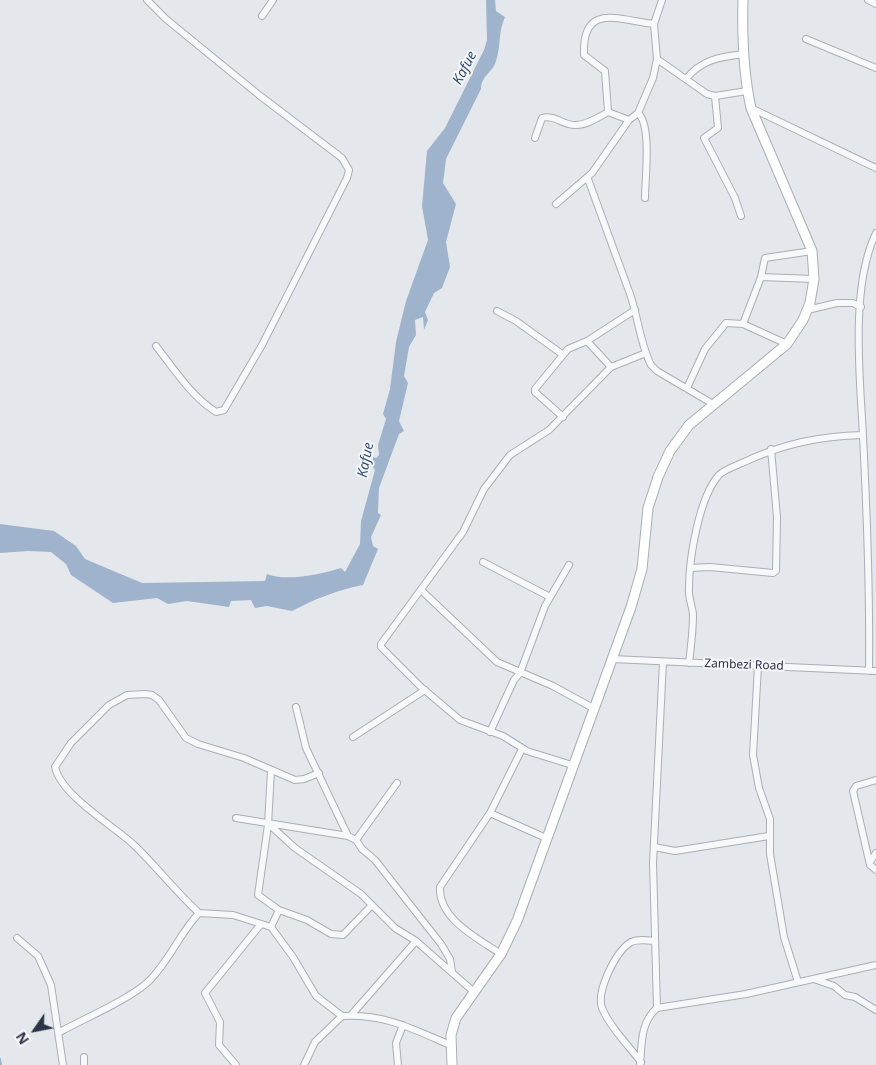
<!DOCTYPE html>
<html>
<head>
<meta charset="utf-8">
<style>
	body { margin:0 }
	#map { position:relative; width:876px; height:1065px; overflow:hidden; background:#e4e7ec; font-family:"Noto Sans",sans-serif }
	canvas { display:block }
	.north { position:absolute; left:10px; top:1005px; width:50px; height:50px; -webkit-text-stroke:4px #f4f6f9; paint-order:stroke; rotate:237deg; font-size:14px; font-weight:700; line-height:20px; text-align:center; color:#2b3445 }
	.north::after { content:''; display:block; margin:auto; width:18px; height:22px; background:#2b3445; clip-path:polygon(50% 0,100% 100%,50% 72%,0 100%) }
</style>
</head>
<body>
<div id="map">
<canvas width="876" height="1065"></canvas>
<div class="north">N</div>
</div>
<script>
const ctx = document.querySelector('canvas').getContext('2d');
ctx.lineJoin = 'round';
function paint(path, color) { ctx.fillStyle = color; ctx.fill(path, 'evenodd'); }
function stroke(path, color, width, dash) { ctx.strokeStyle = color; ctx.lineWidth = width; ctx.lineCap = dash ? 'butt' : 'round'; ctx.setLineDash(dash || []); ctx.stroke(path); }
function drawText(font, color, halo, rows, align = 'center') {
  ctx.font = font + ' "Noto Sans",sans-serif'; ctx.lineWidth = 4; ctx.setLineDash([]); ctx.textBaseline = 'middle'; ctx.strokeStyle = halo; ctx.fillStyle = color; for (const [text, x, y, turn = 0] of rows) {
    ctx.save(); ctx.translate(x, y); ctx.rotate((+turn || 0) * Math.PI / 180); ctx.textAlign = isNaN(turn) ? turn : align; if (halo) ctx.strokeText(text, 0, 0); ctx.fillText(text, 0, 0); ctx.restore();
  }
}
const water = new Path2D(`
	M486,0H495L496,11L505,17C498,32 501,46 496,61C493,72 481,76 481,89L446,159L443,183L456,204L446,242L450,267L442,288L434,293L425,312L428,320L424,330L423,317L415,320L416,335L409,347L404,376L408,383L399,421L404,431L399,434L379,488L378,513L381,515L371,537L373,546L378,549L363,585C337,590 315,599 292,611L267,606L255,608L251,600L231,601L229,607L187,601L168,604L157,598L113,603L71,575L66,564L51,552L28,551L0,553V524L54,531L76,546L85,559L142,583L265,581L267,574C285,582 323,574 341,568L345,572L360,544L361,521L375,470L373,467V457L376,458L379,455L378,445L386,419L383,414L390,389L396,342L406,301L428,240L422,206L427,151L445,128L484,50L487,40Z`);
const stream = new Path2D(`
	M0,1059L1,1065`);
const street = new Path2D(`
	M147,0L166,19L259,95L342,158L349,170L347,178L262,345L224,410L216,412C191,396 174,369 156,346
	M868,0L876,4
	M262,16L273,0
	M806,39L876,68
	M657,59L654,24L662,0
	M686,79C701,60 719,57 743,54
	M715,96L718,128L704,138L735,198L741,216
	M751,108L876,168
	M638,113C652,125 645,179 645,198
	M629,120L608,112L605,71L584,55C582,2 618,20 654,24
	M535,138L542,118C554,114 564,126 576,125C587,125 599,117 608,112
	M588,179C602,217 616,256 630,294C638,317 640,343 651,365L657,371L713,404
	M556,204L592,173L629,120L638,113L653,78L657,59L707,94L715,96L747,91
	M761,277L814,279
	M807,310L837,303H853L861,307
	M497,311L516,321L562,354
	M743,324L761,277L765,258L812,251
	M587,341L611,367
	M687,388L705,349L726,323L743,324L787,344
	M563,417L535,392V389L568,349L587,341L635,310
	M483,562L550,597
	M690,568L710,567L773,573L776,571L777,517L771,449
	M421,590L497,662L553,686L593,708
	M612,659L876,671
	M689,663C691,647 693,630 693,614C692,605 688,597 689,588C689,559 699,497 719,475C724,470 735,466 742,463C782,444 819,436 863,435
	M758,666L753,755L759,788L770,819V854L784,937L798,982
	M869,671C870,592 867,514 863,436C860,377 850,287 876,233
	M296,707L306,748L348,836
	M490,732L514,680L520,673L545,606L569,565
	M353,737L425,690
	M572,765L527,751L503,736L460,720L421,687L381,647V644L463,532L484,489L510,455L549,430L611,367L646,353
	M271,770L268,825L258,895L279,910L307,920L331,934L343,935L372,905
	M876,780L856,786L853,791L870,865L876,870
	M490,813L546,838
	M236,818L348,836L356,840L362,849L375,860L441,944L450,959L452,972
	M271,826L295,848L361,894L395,928L416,941L474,992
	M356,840L397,783
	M654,847L675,851L769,836
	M870,862L876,853
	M199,913C176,892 156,866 133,844C112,825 61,795 55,767L71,743L109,705L127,695L145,694L152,695L159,700L186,738L198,744L244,758L295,780L304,779L319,773
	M271,927L279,910
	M17,938L38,956L51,985L63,1065
	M501,954C479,939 438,919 440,887L490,813L522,749
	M814,979L834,986L845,995L855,997L876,1010
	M657,1008L746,994L876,965
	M352,1014L416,941
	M60,1032C85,1018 128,1000 148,982C169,962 179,934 199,913L233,915L271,927L293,957L316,996L342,1016C385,1014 411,1028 450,1045
	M84,1057V1065
	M641,1062C628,1045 610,1027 602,1008C596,991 616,951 631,942C638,939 646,940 654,941
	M236,1065L219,1045L220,1022L205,993L261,924
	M304,1065L315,1042L342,1016
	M398,1065L396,1043L403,1025
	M640,1065C642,1044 640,1023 657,1008L653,863L663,662`);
const secondary = new Path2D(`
	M452,1065L451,1035L456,1018L501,954L517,921L631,607L642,569L648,508L658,477L670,451L689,425L787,344L803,320L810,303L814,279L812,251L751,108C743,72 742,37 743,0`);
const streetNames = [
	["Zambezi Road",744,665,2]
];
const waterNames = [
	["Kafue",465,68,-62],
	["Kafue",366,460,-79]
];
paint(water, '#9fb4cc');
stroke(stream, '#9fb4cc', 2);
stroke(street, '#a9aeb7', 8);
stroke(secondary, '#a9aeb7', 11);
stroke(street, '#f7f8fa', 6);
stroke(secondary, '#fff', 9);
drawText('12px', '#2b3445', '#f4f6f9', streetNames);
drawText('italic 14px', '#34527a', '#f4f6f9', waterNames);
</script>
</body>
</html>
